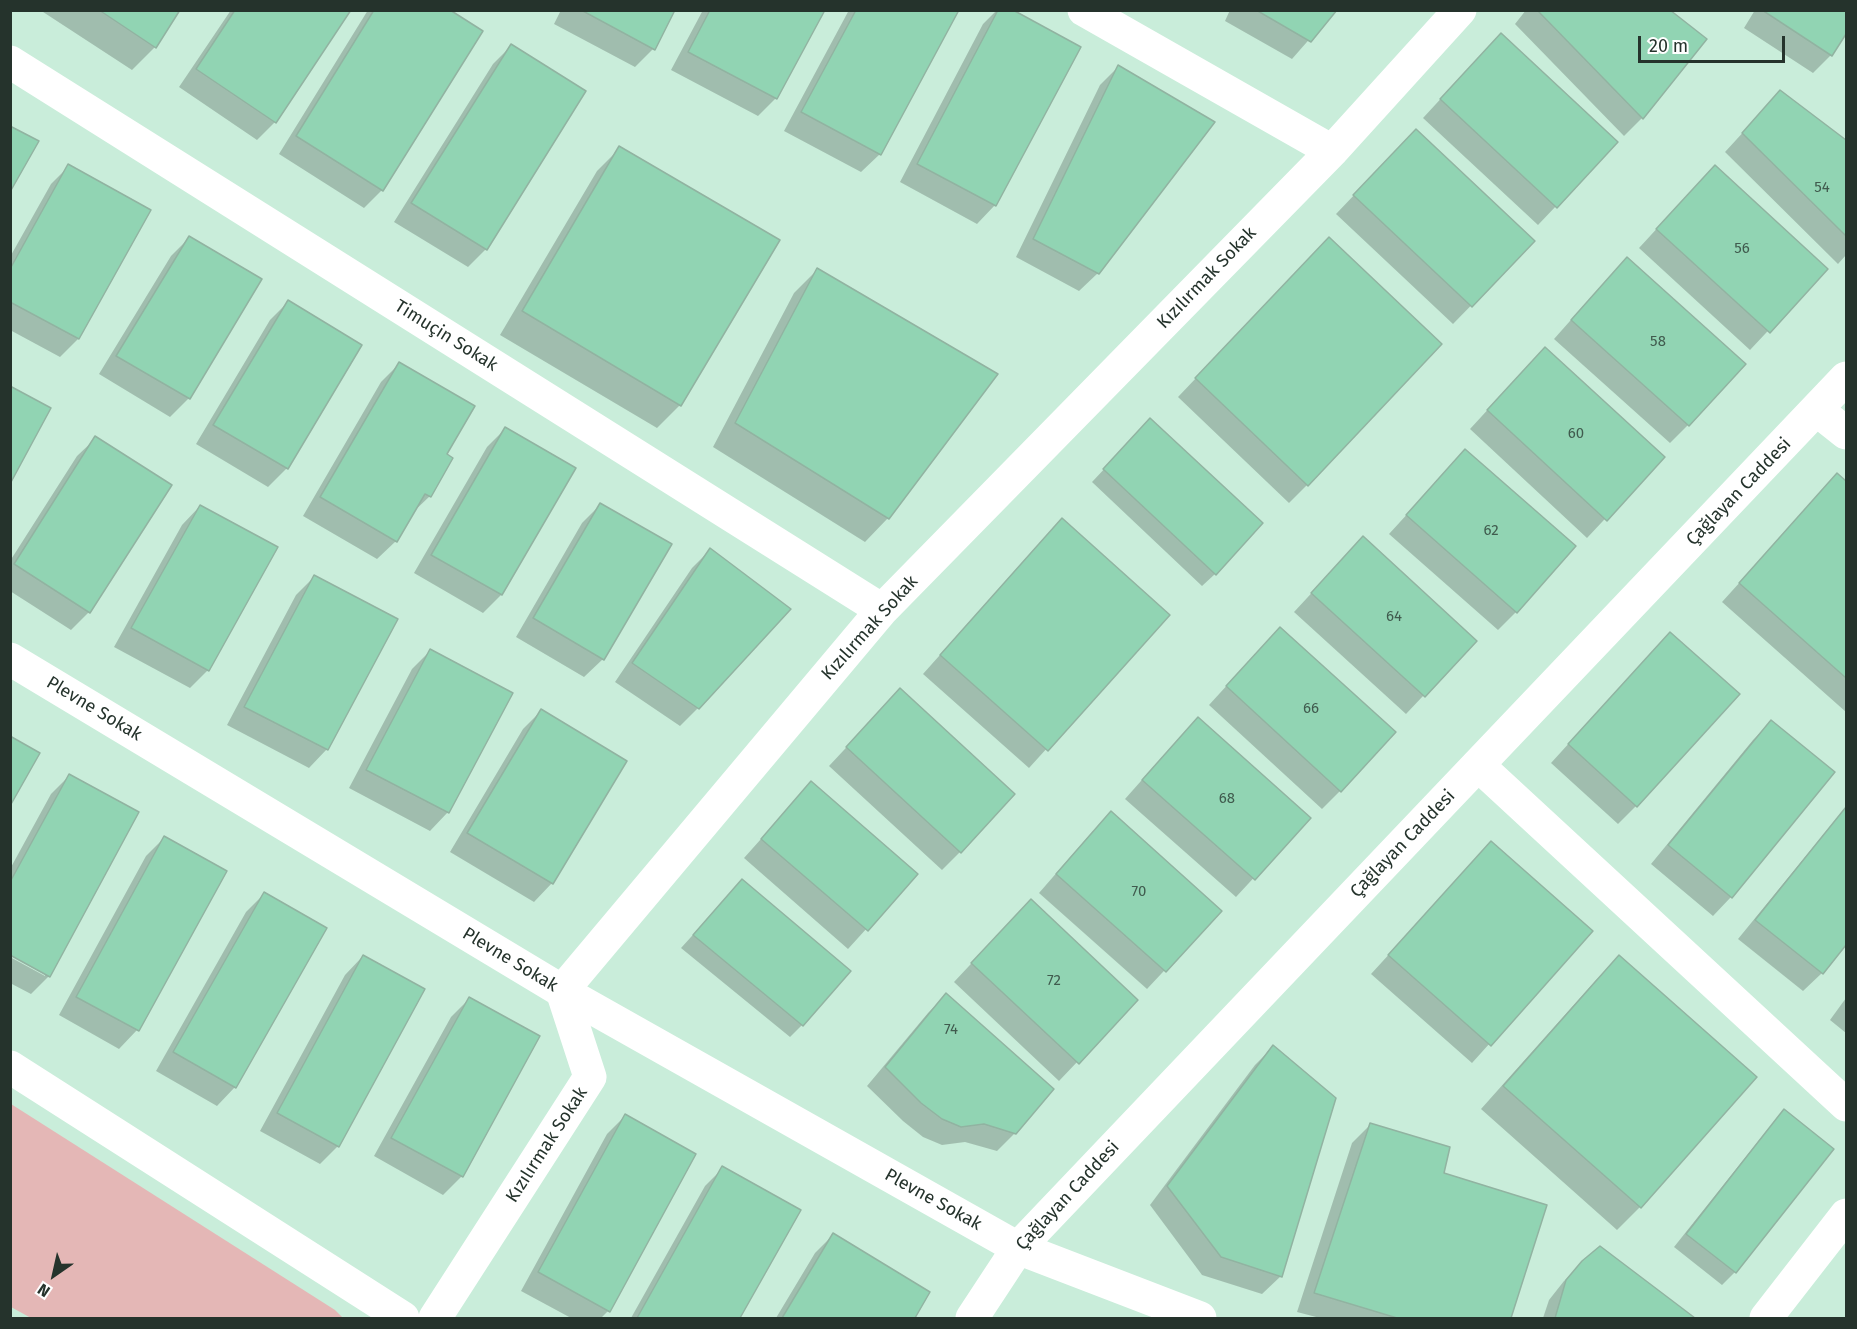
<!DOCTYPE html>
<html>
<head>
<meta charset="utf-8">
<style>
	body { margin:0 }
	#map { position:relative; width:1857px; height:1329px; overflow:hidden; background:#c9edda; font-family:"Fira Sans",sans-serif }
	canvas { display:block }
	.frame { position:absolute; inset:0; border:12px solid #25332c; pointer-events:none }
	.north { position:absolute; left:24px; top:1245px; width:60px; height:60px; -webkit-text-stroke:4px #fff; paint-order:stroke; rotate:214deg; font-size:16px; font-weight:700; line-height:24px; text-align:center; color:#25332c }
	.north::after { content:''; display:block; margin:auto; width:21px; height:27px; background:#25332c; clip-path:polygon(50% 0,100% 100%,50% 72%,0 100%) }
	.scale { position:absolute; left:1638px; top:36px; width:147px; height:27px; box-sizing:border-box; border:3px solid #25332c; border-top:0; padding-left:8px; font-size:18px; line-height:21px; white-space:nowrap; color:#25332c; -webkit-text-stroke:4px #fff; paint-order:stroke }
</style>
</head>
<body>
<div id="map">
<canvas width="1857" height="1329"></canvas>
<div class="frame"></div>
<div class="north">N</div>
<div class="scale">20 m</div>
</div>
<script>
const ctx = document.querySelector('canvas').getContext('2d');
ctx.lineJoin = 'round';
function paint(path, color) { ctx.fillStyle = color; ctx.fill(path, 'evenodd'); }
function stroke(path, color, width, dash) { ctx.strokeStyle = color; ctx.lineWidth = width; ctx.lineCap = dash ? 'butt' : 'round'; ctx.setLineDash(dash || []); ctx.stroke(path); }
function drawText(font, color, halo, rows, align = 'center') {
  ctx.font = font + ' "Fira Sans",sans-serif'; ctx.lineWidth = 6; ctx.setLineDash([]); ctx.textBaseline = 'middle'; ctx.strokeStyle = halo; ctx.fillStyle = color; for (const [text, x, y, turn = 0] of rows) {
    ctx.save(); ctx.translate(x, y); ctx.rotate((+turn || 0) * Math.PI / 180); ctx.textAlign = isNaN(turn) ? turn : align; if (halo) ctx.strokeText(text, 0, 0); ctx.fillText(text, 0, 0); ctx.restore();
  }
}
const green = new Path2D(`
	M11,1104L335,1310L343,1318H31L11,1307Z`);
const shadow = new Path2D(`
	M40,10H179L155,47L132,70Z
	M231,10H350L275,122L257,140L179,87Z
	M368,10H447L382,190L364,208L279,154Z
	M561,10H674L653,49L635,67L554,24Z
	M703,10H823L776,98L758,116L671,70Z
	M849,10H957L880,154L861,172L784,131Z
	M997,10H1009L1079,48L995,205L977,224L900,182L983,24Z
	M1230,10H1335L1292,59L1225,21Z
	M1526,10H1667L1705,39L1642,118L1624,136L1515,24Z
	M1755,10H1846V32L1831,55L1813,73L1744,28Z
	M511,46L486,249L468,267L394,222L493,64Z
	M1483,53L1616,143L1538,225L1423,118Z
	M1118,67L1098,273L1079,291L1016,257L1100,85Z
	M1780,92L1846,142V255L1838,264L1725,152Z
	M620,148L680,405L657,428L500,335L597,171Z
	M1398,149L1533,242L1453,324L1336,214Z
	M69,166L149,211L78,339L60,357L10,330V257L51,184Z
	M1697,185L1826,269L1750,350L1639,248Z
	M189,238L260,280L188,399L170,417L99,374L171,256Z
	M1311,257L1307,485L1289,503L1178,397Z
	M817,270L995,375L888,518L865,542L713,447L794,293Z
	M1609,277L1688,425L1670,443L1554,339Z
	M288,302L360,346L286,469L268,487L196,444L270,320Z
	M399,364L446,455L451,459L430,496L410,515L396,541L377,559L303,516L381,382Z
	M1527,367L1663,457L1587,538L1470,429Z
	M505,429L574,469L501,595L483,613L414,573L487,447Z
	M1138,433L1215,574L1202,586L1092,482Z
	M96,438L89,612L71,630L10,591V561L77,456Z
	M1465,451L1516,612L1498,630L1389,534Z
	M1837,475L1846,483V712L1722,602Z
	M601,504L670,544L603,659L584,677L516,637L582,523Z
	M200,506L208,670L190,688L114,647L182,525Z
	M1044,538L1168,615L1029,768L923,674Z
	M710,550L698,708L680,726L615,682L692,568Z
	M1345,557L1475,641L1406,714L1294,612Z
	M314,577L396,620L327,749L309,768L227,725L296,595Z
	M1262,647L1340,791L1322,809L1209,705Z
	M430,651L448,812L430,831L349,788L412,669Z
	M1652,652L1636,806L1618,824L1551,763Z
	M900,690L960,852L942,870L829,766Z
	M541,711L625,762L552,883L534,902L450,852L523,729Z
	M1771,722L1833,773L1731,897L1713,916L1651,864L1753,740Z
	M1180,737L1309,818L1236,897L1125,799Z
	M69,776L49,976L31,994L10,983V957L45,976V972L10,954V869L51,794Z
	M811,783L916,874L848,949L744,858Z
	M1846,807V942L1822,973L1803,991L1738,939Z
	M1093,831L1220,911L1147,989L1039,893Z
	M164,838L225,872L137,1030L119,1049L59,1015L146,856Z
	M1491,843L1591,931L1472,1063L1371,974Z
	M264,894L325,928L235,1087L217,1106L156,1071L246,912Z
	M730,894L802,1025L790,1037L681,948Z
	M1013,919L1136,1000L1059,1081L954,982Z
	M363,956L338,1146L320,1164L260,1131L345,975Z
	M1619,957L1755,1077L1640,1207L1617,1230L1481,1109L1596,980Z
	M946,995L1015,1133L997,1151L965,1142L942,1145L923,1137L903,1121L867,1086L928,1013Z
	M1846,998V1033L1830,1020Z
	M469,999L538,1036L462,1176L443,1195L374,1156L451,1017Z
	M1273,1047L1281,1276L1262,1294L1202,1275L1150,1205L1255,1065Z
	M1784,1111L1832,1149L1735,1272L1722,1285L1674,1247L1772,1124Z
	M625,1116L608,1311L601,1318H571L521,1291L607,1134Z
	M1370,1125L1442,1174L1545,1206L1509,1318H1320L1297,1312L1352,1143Z
	M723,1168L799,1210L738,1318H631L705,1186Z
	M833,1235L928,1293L913,1318H776L815,1253Z
	M1600,1248L1693,1318H1543L1549,1300L1564,1281Z`);
const building = new Path2D(`
	M99,10H180L156,48Z
	M235,10H351L276,123L196,69Z
	M374,10H450L483,31L383,191L296,136Z
	M581,10H675L655,50Z
	M710,10H825L777,99L688,52Z
	M856,10H959L881,155L801,112Z
	M998,10H1013L1081,47L996,206L917,164Z
	M1256,10H1337L1311,42Z
	M1537,10H1670L1707,39L1643,119Z
	M1762,10H1846V34L1832,56Z
	M1501,33L1618,142L1557,208L1440,99Z
	M511,44L586,91L487,250L411,203Z
	M1118,65L1215,122L1099,274L1033,239Z
	M1780,90L1846,140V236L1742,133Z
	M10,126L39,141L10,192Z
	M1416,129L1535,241L1472,307L1353,195Z
	M619,146L780,240L681,406L522,311Z
	M68,164L151,210L79,339L10,302V269Z
	M1715,165L1828,269L1770,333L1656,229Z
	M189,236L262,279L190,399L116,356Z
	M1329,237L1442,344L1308,486L1195,378Z
	M1627,257L1746,364L1689,426L1571,320Z
	M817,268L998,374L889,519L735,423Z
	M288,300L362,345L288,469L213,425Z
	M1545,347L1665,457L1607,521L1487,410Z
	M399,362L475,406L447,454L453,458L431,497L425,494L397,542L320,497Z
	M10,386L51,408L10,484Z
	M1150,418L1263,523L1216,575L1103,469Z
	M505,427L576,468L502,595L431,555Z
	M95,436L172,485L90,613L14,564Z
	M1465,449L1576,546L1517,613L1406,515Z
	M1837,473L1846,481V678L1739,583Z
	M600,503L672,544L604,660L533,618Z
	M200,505L278,547L209,671L131,628Z
	M1062,518L1170,615L1048,751L940,655Z
	M1363,536L1477,641L1425,697L1311,593Z
	M710,548L791,609L699,709L632,663Z
	M314,575L398,619L328,750L244,707Z
	M1280,627L1396,732L1341,792L1226,686Z
	M1670,632L1740,694L1637,807L1568,744Z
	M430,649L513,693L449,813L366,770Z
	M900,688L1015,794L961,853L846,747Z
	M541,709L627,761L553,884L467,833Z
	M1198,717L1311,818L1255,880L1142,780Z
	M1771,720L1835,772L1732,898L1668,845Z
	M10,736L40,753L10,806Z
	M69,774L139,812L50,977L10,955V882Z
	M811,781L918,874L868,931L761,839Z
	M1846,807V945L1823,974L1755,920Z
	M1111,811L1222,911L1166,972L1056,874Z
	M164,836L227,871L139,1031L76,997Z
	M1491,841L1593,931L1491,1046L1388,955Z
	M742,879L851,971L803,1026L693,935Z
	M264,892L327,928L236,1088L173,1052Z
	M1031,899L1138,1000L1079,1064L971,963Z
	M363,955L425,989L339,1147L277,1113Z
	M1619,955L1757,1077L1641,1208L1503,1086Z
	M946,993L1054,1089L1016,1134L984,1124L961,1127L942,1119L921,1103L885,1067Z
	M469,997L540,1036L463,1177L391,1138Z
	M1273,1045L1336,1098L1282,1277L1221,1257L1167,1186Z
	M1784,1109L1834,1149L1736,1273L1686,1234Z
	M625,1114L696,1154L610,1312L538,1272Z
	M1370,1123L1450,1147L1444,1173L1547,1205L1511,1318H1397L1314,1293Z
	M722,1166L801,1210L740,1318H637Z
	M833,1233L930,1292L915,1318H782Z
	M1600,1246L1695,1318H1555L1566,1280L1582,1261Z`);
const minor = new Path2D(`
	M1084,10L1332,151
	M10,62L882,610
	M1817,410L1846,433
	M1478,765L1846,1105
	M10,1067L403,1318
	M435,1318L590,1077L562,991L882,610L1332,151L1460,10
	M1766,1318L1846,1215`);
const tertiary = new Path2D(`
	M10,659L562,991L1018,1248L1200,1318
	M972,1318L1018,1248L1846,378`);
const numberNames = [
	["54",1822,188],
	["56",1742,249],
	["58",1658,342],
	["60",1576,434],
	["62",1491,531],
	["64",1394,617],
	["66",1311,709],
	["68",1227,799],
	["70",1139,892],
	["72",1054,981],
	["74",951,1030]
];
const streetNames = [
	["Kızılırmak Sokak",1207,278,-46],
	["Timuçin Sokak",446,336,32],
	["Çağlayan Caddesi",1739,492,-46],
	["Kızılırmak Sokak",870,628,-48],
	["Plevne Sokak",94,709,31],
	["Çağlayan Caddesi",1403,844,-46],
	["Plevne Sokak",510,960,31],
	["Kızılırmak Sokak",547,1145,-57],
	["Çağlayan Caddesi",1068,1196,-47],
	["Plevne Sokak",933,1200,29]
];
paint(green, '#e4b7b6');
paint(shadow, '#0003');
paint(building, '#91d4b3');
stroke(building, '#91b3a1', 1.5);
stroke(minor, '#fff', 33);
stroke(tertiary, '#fff', 33);
drawText('15px', '#405b4e', null, numberNames);
drawText('18px', '#25332c', '#fff', streetNames);
</script>
</body>
</html>
